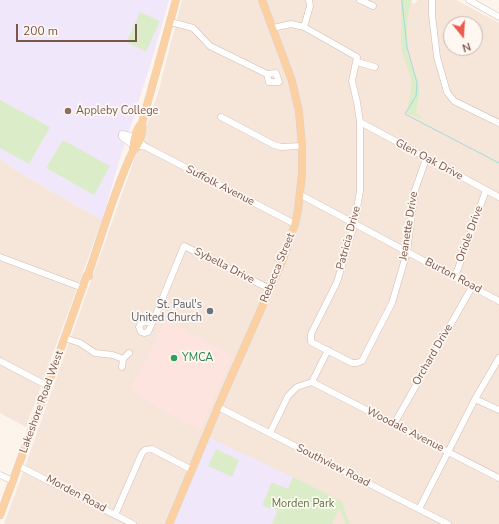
<!DOCTYPE html>
<html>
<head>
<meta charset="utf-8">
<style>
	body { margin:0 }
	#map { position:relative; width:499px; height:524px; overflow:hidden; background:#fdf4eb; font-family:"Nunito Sans",sans-serif }
	canvas { display:block }
	.north { position:absolute; left:443px; top:16px; width:40px; height:40px; box-sizing:border-box; background:#fff8f2; border:1px solid #cab7b0; border-radius:50%; rotate:162deg; font-size:11px; font-weight:700; line-height:16px; text-align:center; color:#7b564c }
	.north::after { content:''; display:block; margin:auto; width:14px; height:18px; background:#ea5c4d; clip-path:polygon(50% 0,100% 100%,50% 72%,0 100%) }
	.scale { position:absolute; left:16px; top:24px; width:121px; height:18px; box-sizing:border-box; border:2px solid #7b564c; border-top:0; padding-left:5px; font-size:12px; line-height:14px; white-space:nowrap; color:#7b564c; -webkit-text-stroke:3px #fff8f2; paint-order:stroke }
</style>
</head>
<body>
<div id="map">
<canvas width="499" height="524"></canvas>
<div class="north">N</div>
<div class="scale">200 m</div>
</div>
<script>
const ctx = document.querySelector('canvas').getContext('2d');
ctx.lineJoin = 'round';
function paint(path, color) { ctx.fillStyle = color; ctx.fill(path, 'evenodd'); }
function stroke(path, color, width, dash) { ctx.strokeStyle = color; ctx.lineWidth = width; ctx.lineCap = dash ? 'butt' : 'round'; ctx.setLineDash(dash || []); ctx.stroke(path); }
function drawText(font, color, halo, rows, align = 'center') {
  ctx.font = font + ' "Nunito Sans",sans-serif'; ctx.lineWidth = 3.5; ctx.setLineDash([]); ctx.textBaseline = 'middle'; ctx.strokeStyle = halo; ctx.fillStyle = color; for (const [text, x, y, turn = 0] of rows) {
    ctx.save(); ctx.translate(x, y); ctx.rotate((+turn || 0) * Math.PI / 180); ctx.textAlign = isNaN(turn) ? turn : align; if (halo) ctx.strokeText(text, 0, 0); ctx.fillText(text, 0, 0); ctx.restore();
  }
}
const residential = new Path2D(`
	M182,0H408L414,4L418,0H456L499,23V524H4L18,486L158,93ZM451,24H475V48H451Z
	M0,159L25,176L102,220L26,427L0,413Z`);
const commercial = new Path2D(`
	M166,320L233,356L200,431L129,391Z`);
const education = new Path2D(`
	M0,0H169L151,63L119,162L102,220L25,176L0,159Z
	M210,438L293,477L272,524H174Z`);
const green = new Path2D(`
	M401,0H412C406,11 406,46 409,59C411,67 417,74 418,82C421,93 417,103 416,113L422,117L421,119L407,113L412,83L401,48Z
	M140,12L160,21L147,50L145,51L128,43L127,41Z
	M0,100L50,127L29,164L0,148Z
	M63,140L110,166L94,195L46,168Z
	M216,449L239,460L232,477L208,466Z
	M293,477L341,501L350,524H346L339,508L332,524H272L278,510L262,506L271,484L273,483L288,489Z`);
const stream = new Path2D(`
	M401,0L402,1L407,47L417,83L416,96L405,114L499,163`);
const minor = new Path2D(`
	M360,0L373,6
	M432,0V15L437,57L447,92L454,101L499,123
	M469,0L499,17
	M171,22L193,28L210,46L267,74L276,73L279,82H269L267,74
	M304,27L310,6L309,0
	M273,28L291,24L304,27L357,57L352,81L357,102L360,122V191L354,225L337,282L311,334V342L352,363H357L362,361L392,303L407,252L415,190L426,159
	M357,62L375,67
	M221,117L274,145L281,147L302,146
	M360,122L499,197
	M146,147L133,145L122,137V134C130,134 140,141 146,147L295,224
	M301,195L499,301
	M0,257L83,288
	M455,277L486,190
	M154,319L184,246L270,289
	M154,319L148,332L144,333L141,332L139,327L141,323L151,321Z
	M65,338L80,343L95,353L113,355L123,359
	M0,361L48,386
	M122,367L123,359L129,353
	M312,382L499,478
	M475,399L499,410
	M218,407L448,524
	M394,424L472,287
	M270,433L288,396L297,387L312,382L328,350
	M19,466L133,524
	M0,475L13,481
	M419,509L475,399L499,358
	M115,515L142,453L145,450L152,449L192,470`);
const major = new Path2D(`
	M133,149C133,141 136,129 142,123L176,0
	M89,276V272C103,232 114,191 132,153C133,150 136,149 137,146C141,140 143,129 142,123
	M0,515L46,391L86,277L89,272
	M169,524L224,393L282,262L295,224L298,210L302,174V146L299,112L292,81L262,0`);
const markers = [
	[68,111,4,"#8d6e63"],
	[210,311,4,"#6b7280"],
	[174,358,4,"#2e9e5b"]
];
const educationNames = [
	["Appleby College",76,111]
];
const streetNames = [
	["Glen Oak Drive",429,160,28],
	["Suffolk Avenue",220,186,27],
	["Jeanette Drive",409,226,-81],
	["Oriole Drive",470,234,-70],
	["Patricia Drive",349,238,-75],
	["Sybella Drive",224,266,27],
	["Rebecca Street",278,268,-68],
	["Burton Road",453,276,28],
	["Orchard Drive",433,355,-60],
	["Lakeshore Road West",42,402,-70],
	["Woodale Avenue",405,430,27],
	["Southview Road",333,466,27],
	["Morden Road",76,494,28]
];
const worshipNames = [
	["St. Paul's",202,305],
	["United Church",202,318]
];
const leisureNames = [
	["YMCA",182,358]
];
const parkNames = [
	["Morden Park",303,504]
];
paint(residential, '#f6e5d9');
paint(commercial, '#fee4df');
paint(education, '#f1e7fa');
paint(green, '#dbedc8');
stroke(stream, '#a3dadb', 1);
stroke(minor, '#d3bcb2', 7);
stroke(major, '#dad0cd', 8);
stroke(minor, '#fff', 6);
stroke(major, '#fdd0a2', 7);
for (const [x, y, r, color] of markers) { const dot = new Path2D(); dot.arc(x, y, r, 0, 2 * Math.PI); ctx.fillStyle = color; ctx.fill(dot); stroke(dot, '#fff8f2', 1.5); }
drawText('11px', '#785e54', '#fff8f2', educationNames, 'left');
drawText('11px', '#7b564c', '#fff8f2', streetNames);
drawText('11px', '#5b616d', '#fff8f2', worshipNames, 'right');
drawText('11px', '#27864d', '#fff8f2', leisureNames, 'left');
drawText('11px', '#587a40', '#fff8f2', parkNames);
</script>
</body>
</html>
